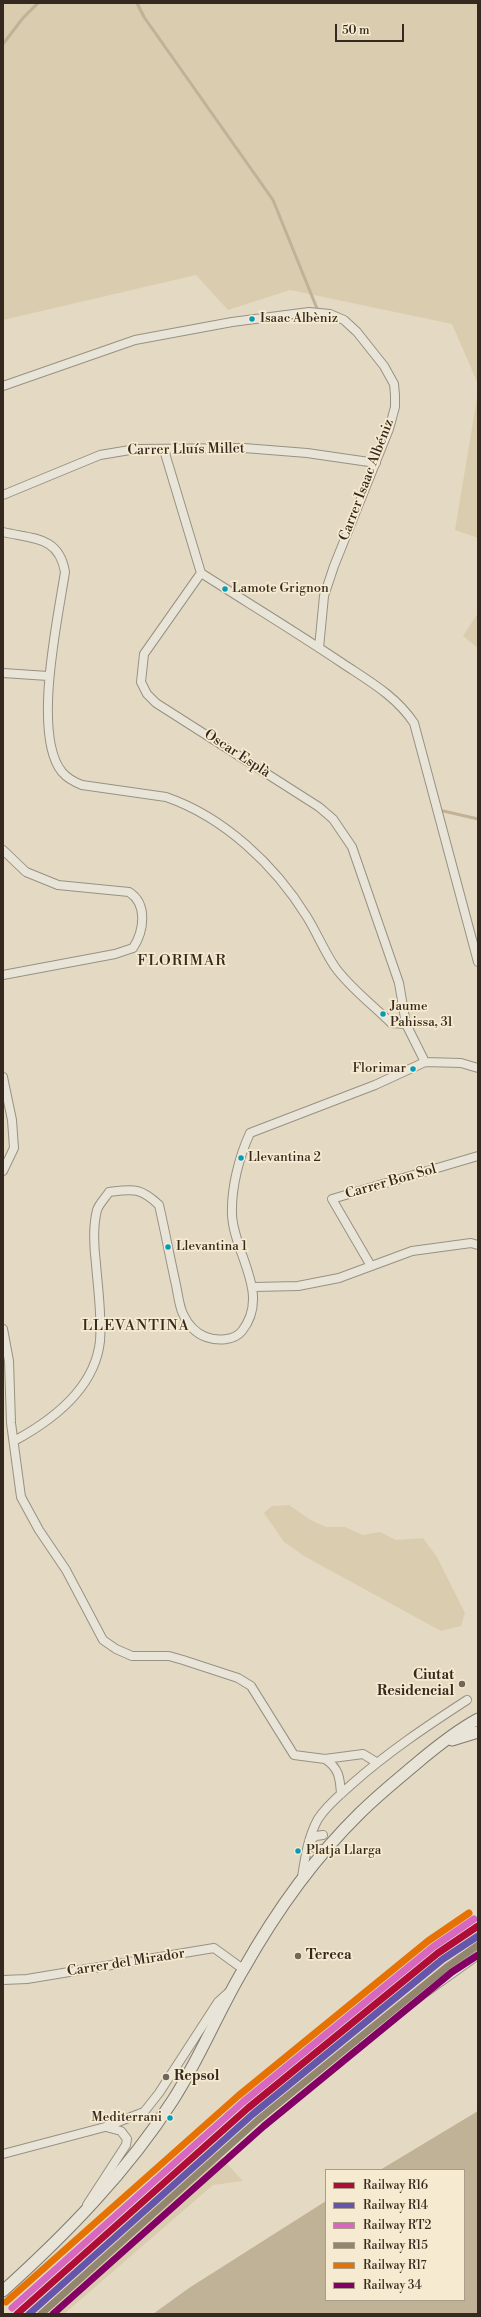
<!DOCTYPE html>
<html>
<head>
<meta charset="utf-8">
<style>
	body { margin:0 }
	#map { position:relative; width:481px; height:2317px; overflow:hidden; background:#e4dac3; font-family:"Libre Bodoni",serif }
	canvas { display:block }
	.frame { position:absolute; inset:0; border:4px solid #35281f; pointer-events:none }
	.legend { position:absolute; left:325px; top:2169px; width:140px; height:132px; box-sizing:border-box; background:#f6ebd0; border:1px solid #a99d89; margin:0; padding:5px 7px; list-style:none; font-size:12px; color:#35281f }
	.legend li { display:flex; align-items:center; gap:8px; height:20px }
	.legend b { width:20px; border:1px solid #a99d89 }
	.scale { position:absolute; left:335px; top:24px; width:69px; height:18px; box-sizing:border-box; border:2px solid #35281f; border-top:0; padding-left:5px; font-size:12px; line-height:14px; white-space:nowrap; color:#35281f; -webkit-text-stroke:3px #f6ebd0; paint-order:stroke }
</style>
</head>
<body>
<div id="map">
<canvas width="481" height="2317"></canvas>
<div class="frame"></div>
<ul class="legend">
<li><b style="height:5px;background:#af0d38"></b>Railway R16</li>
<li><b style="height:5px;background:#6556ac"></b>Railway R14</li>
<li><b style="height:5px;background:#d867bf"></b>Railway RT2</li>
<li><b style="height:5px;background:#93866e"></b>Railway R15</li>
<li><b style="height:5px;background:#e77204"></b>Railway R17</li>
<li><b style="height:5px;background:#830065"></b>Railway 34</li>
</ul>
<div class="scale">50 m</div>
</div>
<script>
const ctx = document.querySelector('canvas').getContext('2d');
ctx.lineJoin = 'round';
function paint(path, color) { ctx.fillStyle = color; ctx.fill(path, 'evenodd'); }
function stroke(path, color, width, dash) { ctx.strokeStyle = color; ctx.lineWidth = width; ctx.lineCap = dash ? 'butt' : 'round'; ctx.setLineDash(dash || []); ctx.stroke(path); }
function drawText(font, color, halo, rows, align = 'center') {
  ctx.font = font + ' "Libre Bodoni",serif'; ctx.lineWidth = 3.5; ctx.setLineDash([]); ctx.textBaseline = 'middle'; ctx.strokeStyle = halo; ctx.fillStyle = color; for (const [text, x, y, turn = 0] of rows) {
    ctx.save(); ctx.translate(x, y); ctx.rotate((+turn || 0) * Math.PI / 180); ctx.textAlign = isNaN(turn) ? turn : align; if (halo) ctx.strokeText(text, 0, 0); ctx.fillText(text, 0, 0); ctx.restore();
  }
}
const green = new Path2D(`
	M3,3H478V384L452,324L290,290L228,310L196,275L3,320Z
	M478,392V538L455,530Z
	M478,613V648L463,636Z
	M289,1505L309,1519L326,1527H345L363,1535L380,1532L396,1540L423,1538L437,1557L465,1613L461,1626L441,1631L304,1556L284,1542L264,1513L272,1506Z
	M215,2151L243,2181L213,2185L64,2314H36Z`);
const water = new Path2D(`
	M478,2111V2314H153L189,2288L326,2201V2300H464V2170H380Z`);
const stream = new Path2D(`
	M137,3L144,17L273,200L318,311
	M3,44L23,18L38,3
	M439,810L478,819`);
const street = new Path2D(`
	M3,386L135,340L232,322L309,312L330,314L344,320L357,332L384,366L394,384L395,395V407L389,429L334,566L324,596L319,648
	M164,450L201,573
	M3,495L100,455L136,449L244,448L307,453L376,463
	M3,532C33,539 59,536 65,572C58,618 32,735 62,772C68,779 74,782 82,785L166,797C224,817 275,865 307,917C317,933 324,951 335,967C350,988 373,1005 391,1023L406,1024
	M201,573L144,654L141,682L147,694L156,703L319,807L333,819L352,847L399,983L406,1024L425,1062
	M201,573C248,603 296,632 342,663C369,681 396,696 414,723L478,962
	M3,673L48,676
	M3,850L26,872L58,885L129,892C148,904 144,931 133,948L115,954L3,975
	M3,1077L12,1120L14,1148L3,1171
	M371,1266L332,1199L478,1156
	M253,1287L298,1286L339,1278L412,1251L471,1243L478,1245
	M3,1329L9,1361L11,1423L21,1497L39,1530L66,1570L103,1640L116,1649L132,1656H169L183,1660L238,1678L251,1686L294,1755L325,1759L363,1754L376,1762
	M14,1441C53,1420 95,1388 100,1341C102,1315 98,1290 96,1264C94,1248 93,1226 97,1210C99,1204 106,1197 109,1192C133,1189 140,1187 159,1205C165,1231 170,1258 176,1285C178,1294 179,1306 183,1314C188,1325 195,1333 206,1337C217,1341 234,1341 242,1331C271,1294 234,1254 232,1215C231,1188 239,1157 250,1133L375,1085L425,1062L461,1063L478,1068
	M325,1759C339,1768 340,1778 341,1794
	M323,1835L316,1836L309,1841L316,1849H326
	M302,1877C305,1858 308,1837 318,1819C327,1805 340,1795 352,1784C388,1752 427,1726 467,1700
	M3,1980L27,1979L214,1948L243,1969
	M363,2041L422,1995L478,1955
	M3,2154L105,2127L144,2112L159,2093L218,2002L229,1992
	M87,2205L126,2145L127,2139L121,2131L106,2127`);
const secondary = new Path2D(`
	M452,1740L478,1732
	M3,2291C66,2234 127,2172 173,2100C200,2058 218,2012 243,1970C275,1913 313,1859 360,1813C378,1795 398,1779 417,1763C436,1747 456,1731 478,1719`);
const rail1 = new Path2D(`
	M17,2314L248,2108L438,1953L478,1926`);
const rail2 = new Path2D(`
	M29,2314L253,2114L443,1959L478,1936`);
const rail3 = new Path2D(`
	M12,2308L243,2102L433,1947L474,1919`);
const rail4 = new Path2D(`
	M41,2314L258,2120L448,1966L478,1945`);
const rail5 = new Path2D(`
	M6,2302L238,2096L428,1941L469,1913`);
const rail6 = new Path2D(`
	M53,2314L264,2126L452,1972L478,1955`);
const markers = [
	[252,319,3.5,"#059cbc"],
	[225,589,3.5,"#059cbc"],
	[383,1014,3.5,"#059cbc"],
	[413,1069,3.5,"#059cbc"],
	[241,1158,3.5,"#059cbc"],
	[168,1247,3.5,"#059cbc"],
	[462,1684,4,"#726658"],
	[298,1851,3.5,"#059cbc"],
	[298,1956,4,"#726658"],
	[166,2077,4,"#726658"],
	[170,2118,3.5,"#059cbc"]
];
const busNames = [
	["Isaac Albèniz",260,319],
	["Lamote Grignon",232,589],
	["Jaume",390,1007],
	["Pahissa, 31",390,1023],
	["Florimar",406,1069,"right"],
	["Llevantina 2",248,1158],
	["Llevantina 1",176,1247],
	["Platja Llarga",306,1851],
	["Mediterrani",162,2118,"right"]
];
const streetNames = [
	["Carrer Lluís Millet",186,450,-1],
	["Carrer Isaac Albéniz",367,480,-69],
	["Oscar Esplà",237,754,33],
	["Carrer Bon Sol",391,1182,-16],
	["Carrer del Mirador",126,1963,-9]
];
const poiNames = [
	["Ciutat",454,1676,"right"],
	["Residencial",454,1692,"right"],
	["Tereca",306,1956],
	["Repsol",174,2077]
];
const neighbourhoodNames = [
	["FLORIMAR",182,961],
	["LLEVANTINA",136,1326]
];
paint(green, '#daccae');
paint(water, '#c0b296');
stroke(stream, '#c0b296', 3);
stroke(street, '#989183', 10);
stroke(secondary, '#80796d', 13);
stroke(street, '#e9e4d8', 8);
stroke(secondary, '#e9e4d8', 11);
stroke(rail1, '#af0d38', 7);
stroke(rail2, '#6556ac', 7);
stroke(rail3, '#d867bf', 7);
stroke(rail4, '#93866e', 7);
stroke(rail5, '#e77204', 7);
stroke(rail6, '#830065', 7);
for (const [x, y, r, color] of markers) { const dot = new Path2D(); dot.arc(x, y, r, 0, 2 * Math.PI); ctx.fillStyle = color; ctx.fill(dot); stroke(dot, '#f6ebd0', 1.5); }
drawText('13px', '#35281f', '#f6ebd0', busNames, 'left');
drawText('14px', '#35281f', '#f6ebd0', streetNames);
drawText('bold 14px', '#35281f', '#f6ebd0', poiNames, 'left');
ctx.letterSpacing = '1px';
drawText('15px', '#35281f', '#f6ebd0', neighbourhoodNames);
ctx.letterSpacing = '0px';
</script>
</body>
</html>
